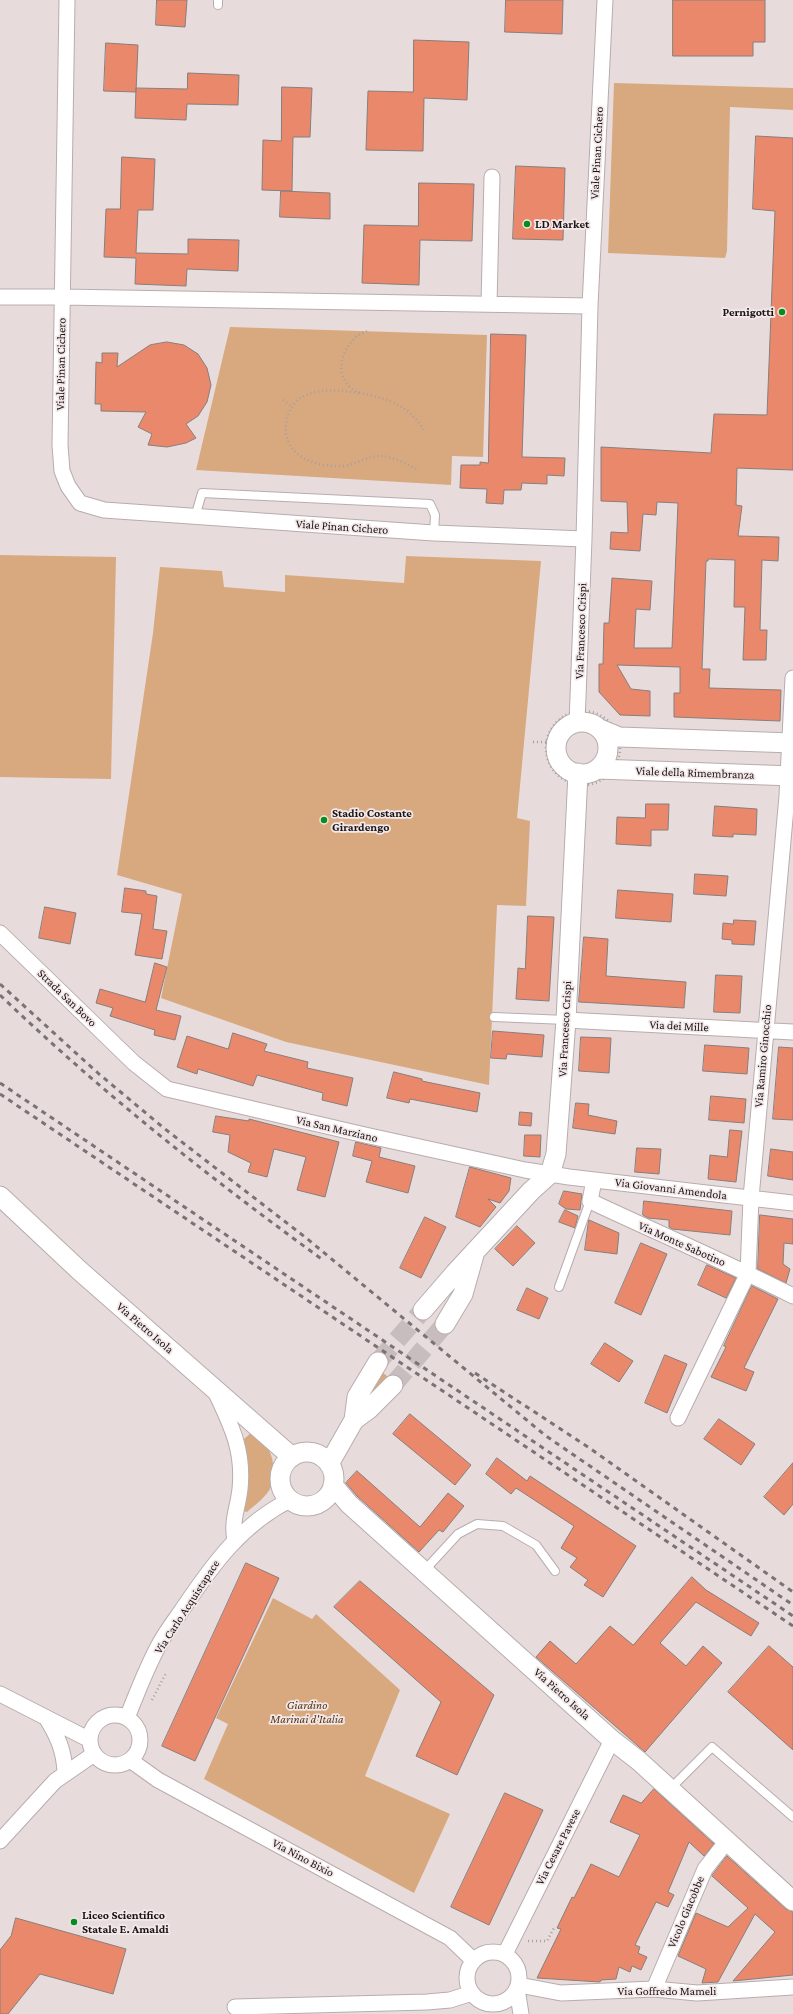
<!DOCTYPE html>
<html>
<head>
<meta charset="utf-8">
<style>
	body { margin:0 }
	canvas { display:block; background:#e7dbdc }
</style>
</head>
<body>
<canvas width="793" height="2014"></canvas>
<script>
const ctx = document.querySelector('canvas').getContext('2d');
ctx.lineJoin = 'round';
function paint(path, color) { ctx.fillStyle = color; ctx.fill(path, 'evenodd'); }
function stroke(path, color, width, dash) { ctx.strokeStyle = color; ctx.lineWidth = width; ctx.lineCap = dash ? 'butt' : 'round'; ctx.setLineDash(dash || []); ctx.stroke(path); }
function drawText(font, color, halo, rows, align = 'center') {
  ctx.font = font + ' "Crimson Pro",serif'; ctx.lineWidth = 3.5; ctx.setLineDash([]); ctx.textBaseline = 'middle'; ctx.strokeStyle = halo; ctx.fillStyle = color; for (const [text, x, y, turn = 0] of rows) {
    ctx.save(); ctx.translate(x, y); ctx.rotate((+turn || 0) * Math.PI / 180); ctx.textAlign = isNaN(turn) ? turn : align; if (halo) ctx.strokeText(text, 0, 0); ctx.fillText(text, 0, 0); ctx.restore();
  }
}
const green = new Path2D(`
	M614,83L793,88V110L730,107L727,251L725,258L608,253Z
	M230,327L487,335L483,457L452,456L451,485L196,470Z
	M0,555L116,557L111,779L0,777Z
	M406,556L541,561L517,818L530,821L526,906L497,905L489,1085L286,1042L161,998L182,894L117,875L153,633L160,567L222,571L224,587L285,592V575L404,583Z
	M380,1370L388,1377L368,1400L366,1394Z
	M253,1431C267,1444 275,1455 273,1474C272,1478 272,1483 271,1487C266,1497 255,1505 247,1512L243,1511C249,1486 249,1463 244,1439Z
	M273,1598L312,1619L316,1614L400,1690L365,1776L450,1814L414,1893L204,1779L228,1724L216,1718Z`);
const building = new Path2D(`
	M157,0H187L185,27L156,25Z
	M506,0H563L562,34L505,32Z
	M673,0H765V42H753V56H673Z
	M414,40L469,42L467,100L424,98L423,151L366,150L368,91L413,92Z
	M106,43L138,45L136,92L104,91Z
	M188,73L239,75L238,105L187,104L186,120L135,118L136,88L187,89Z
	M282,87L312,88L310,137H293L292,191L262,190L263,140L281,141Z
	M756,136L793,138V470L737,468L736,505L742,506L738,536L779,537L778,561L762,560L760,630H767L766,660H743L745,607H734L735,560L708,559V561H706L702,669H710L709,688L781,690L780,721L674,717V693H680V667L617,665L631,689L650,691V716L620,715L599,692V664H603L604,623H609L612,578L652,581L650,610L636,609L634,648H672L678,503L657,502L656,515L643,514L640,551L610,549L611,532L628,533L627,502L601,501V447L711,453L714,414L767,415L775,211L753,209Z
	M122,157L155,159L153,210H138L136,253L188,254V239L239,240L238,271L187,269L186,286L135,284L136,258L104,257L106,209H120Z
	M516,166L565,168L563,240L513,239Z
	M419,183L474,184L472,241L420,240L419,285L362,283L364,225L418,226Z
	M281,191L330,193V219L280,217Z
	M491,334L526,335L522,457L565,458L564,476L547,475V484L522,483L521,490H504L503,504L486,503L487,489L460,488L461,465H480V462L488,463Z
	M167,342L184,345L198,354L207,368L211,385L207,402L198,416L186,424L196,438L186,443L167,447L148,445L152,434L138,427L146,412L101,411V404H95L96,362L102,363V353H118L117,367L150,345Z
	M646,804H669L668,830H651V846L616,844L617,817L645,818Z
	M715,806L757,809L756,835L733,834V837L713,836Z
	M695,874L728,876L726,896L694,894Z
	M125,888L146,891V894L157,896L153,929L167,931L162,959L135,955L142,914L122,912Z
	M618,890L673,894L671,922L616,918Z
	M45,907L76,913L70,944L39,938Z
	M528,916L554,917L549,1001L516,999L518,968L525,969Z
	M734,920L756,921L754,945L732,944V940L722,939L723,923L733,924Z
	M584,937L608,939L606,976L686,982L684,1008L579,1002Z
	M155,963L167,967L156,1010L181,1016L175,1040L154,1035L155,1030L110,1016L113,1008L96,1003L100,989L145,1002Z
	M716,975L742,976L740,1013L714,1012Z
	M493,1031L544,1035L542,1057L507,1054L506,1059L491,1058Z
	M233,1033L267,1044L264,1051L308,1062L307,1068L353,1078L347,1106L322,1100L323,1093L257,1075L253,1086L198,1069L197,1074L177,1067L187,1036L228,1049Z
	M581,1037L611,1038L609,1073L579,1071Z
	M705,1045L749,1048L747,1074L703,1071Z
	M779,1047L793,1048V1120L773,1119Z
	M394,1072L422,1079V1081L480,1093L477,1112L410,1099L409,1103L387,1098Z
	M711,1096L746,1099L744,1123L709,1120Z
	M576,1103L589,1104L588,1115L617,1121L615,1134L573,1128Z
	M520,1112L532,1113L531,1126L519,1125Z
	M216,1116L249,1121V1119L339,1142L325,1197L297,1190L306,1157L274,1149L267,1177L248,1172L251,1163L228,1152L230,1135L213,1132Z
	M730,1130L742,1131L736,1182L708,1179L710,1155L727,1157Z
	M525,1135H541L540,1157L524,1156Z
	M356,1142L381,1148L379,1157L415,1166L408,1193L366,1182L372,1161L353,1156Z
	M637,1148L661,1149L659,1174L635,1172Z
	M771,1149L793,1152V1180L768,1176Z
	M470,1167L511,1178L509,1191L500,1203L488,1199L496,1207L480,1227L456,1217Z
	M564,1191L582,1194L580,1210L566,1209L559,1204Z
	M644,1201L732,1211L730,1235L672,1229L669,1227V1220L648,1218L643,1215Z
	M565,1210L578,1216L575,1228L559,1222Z
	M760,1215L793,1219V1244L784,1243L783,1264L790,1269L786,1283L758,1269Z
	M425,1217L446,1227L421,1278L400,1268Z
	M589,1220L619,1233L617,1254L585,1250Z
	M517,1226L535,1243L513,1266L495,1249Z
	M641,1243L667,1254L641,1315L615,1303Z
	M707,1265L736,1278L726,1298L698,1285Z
	M752,1286L778,1299L744,1368L754,1372L746,1391L711,1377L726,1347L724,1346Z
	M527,1288L548,1298L539,1319L517,1310Z
	M605,1343L633,1361L619,1382L591,1364Z
	M665,1355L687,1364L667,1413L645,1403Z
	M410,1414L471,1465L455,1485L393,1434Z
	M719,1419L755,1444L741,1465L704,1439Z
	M497,1458L527,1481L530,1476L636,1546L603,1597L584,1585L588,1580L570,1567L577,1558L561,1548L574,1526L516,1488L511,1494L486,1474Z
	M793,1463V1504L784,1515L764,1497Z
	M357,1471L420,1527L448,1493L464,1506L443,1532L439,1530L419,1552L357,1496L346,1483Z
	M246,1563L279,1578L195,1761L162,1746Z
	M692,1577L706,1590L759,1623L751,1636L696,1602L660,1643L686,1666L703,1646L722,1663L645,1752L536,1657L550,1641L576,1664L610,1626L633,1645Z
	M360,1581L494,1695L457,1775L416,1756L441,1702L334,1607Z
	M769,1646L793,1667V1750L728,1692Z
	M654,1789L714,1844L704,1856L689,1842L668,1892L674,1895L668,1907L656,1902L635,1945L640,1947L638,1953L647,1957L641,1970L632,1966L630,1972L619,1967L616,1979L601,1980L600,1982L537,1978L561,1929L557,1928L572,1897L574,1898L591,1864L619,1877L640,1835L610,1822L623,1795L641,1803Z
	M505,1793L543,1810L489,1925L451,1907Z
	M727,1856L786,1909L793,1912V1975L733,1981L775,1932L755,1914L718,1982L702,1983L706,1969L678,1956L696,1913L728,1927L748,1908L712,1876Z
	M16,1918L126,1949L113,1994L40,1974L8,2014H0V1950L11,1936Z`);
const tertiaryTunnel = new Path2D(`
	M378,1362L423,1310
	M393,1385L445,1324`);
const path = new Path2D(`
	M367,331C363,333 357,335 354,339C341,351 335,375 351,388C358,393 366,394 374,396C397,402 413,411 425,432
	M359,393C333,389 295,385 287,419C279,453 311,467 341,466C355,466 367,455 382,456C394,457 408,465 419,470
	M283,400L292,407
	M546 748a37 37 0 1 1 74 0a37 37 0 1 1-74 0Z
	M533,742H546
	M152,1700L166,1673
	M528,1941H547L554,1928`);
const service = new Path2D(`
	M218,5V0
	M195,517L202,493L430,504L435,515L434,533
	M494,1017L566,1020
	M559,1287L590,1201
	M424,1571L458,1534L477,1524L503,1526L536,1545L555,1571
	M670,1789L712,1747L793,1817`);
const minor = new Path2D(`
	M67,0L60,445L62,471L68,486L80,503L104,510L434,533L584,539
	M0,297H62L590,306
	M489,304L492,177
	M577,723L584,539L590,306L605,0
	M0,933L134,1063L167,1089L365,1135L525,1170L569,1177L793,1203
	M566,1020L793,1032
	M594,1180L590,1201C658,1233 726,1262 793,1296
	M215,1391C231,1425 244,1450 240,1489C238,1508 231,1520 235,1541
	M678,1418L748,1273L751,1198L787,796L793,678
	M0,1694L90,1740
	M90 1740a25 25 0 1 1 50 0a25 25 0 1 1-50 0Z
	M127,1718C137,1693 147,1666 160,1643C167,1630 176,1619 184,1607C213,1564 242,1524 290,1500
	M47,1719C58,1737 64,1751 65,1772
	M130,1760L158,1780L450,1938L473,1960
	M0,1841L55,1781L94,1754
	M467 1978a26 26 0 1 1 52 0a26 26 0 1 1-52 0Z
	M505,1954L612,1740
	M519,1985L561,1993L654,1989L697,1993L793,1987
	M517,1989L521,2014
	M654,1989L705,1869L727,1841
	M235,2007L427,2002L450,2000L472,1993`);
const tertiary = new Path2D(`
	M556 748a26 26 0 1 1 52 0a26 26 0 1 1-52 0Z
	M600,729L619,737L793,743
	M598,769L793,776
	M0,1196L80,1271L292,1457
	M423,1310L455,1273L531,1191L550,1174L556,1154L566,1020L578,773
	M445,1324L463,1294L474,1255
	M354,1420L369,1409L393,1385
	M280 1479a27 27 0 1 1 54 0a27 27 0 1 1-54 0Z
	M329,1464L354,1420L357,1397L378,1362
	M333,1485L349,1504L612,1740L639,1761L793,1901`);
const rail = new Path2D(`
	M0,984L99,1074L165,1129L305,1237L546,1436L793,1605
	M0,995C101,1092 210,1178 323,1260
	M0,1083L793,1616
	M0,1094L793,1626
	M475,1373L588,1447L793,1592`);
const markers = [
	[527,224,4,"#068d1b"],
	[782,312,4,"#068d1b"],
	[324,820,4,"#068d1b"],
	[74,1922,4,"#068d1b"]
];
const streetNames = [
	["Viale Pinan Cichero",597,153,-87],
	["Viale Pinan Cichero",61,364,-89],
	["Viale Pinan Cichero",342,527,4],
	["Via Francesco Crispi",581,631,-88],
	["Viale della Rimembranza",695,773,2],
	["Strada San Bovo",67,998,44],
	["Via dei Mille",679,1026,3],
	["Via Francesco Crispi",565,1029,-87],
	["Via Ramiro Ginocchio",763,1056,-85],
	["Via San Marziano",337,1129,13],
	["Via Giovanni Amendola",671,1189,7],
	["Via Monte Sabotino",682,1244,24],
	["Via Pietro Isola",145,1328,41],
	["Via Carlo Acquistapace",187,1607,-57],
	["Via Pietro Isola",562,1694,42],
	["Via Cesare Pavese",558,1847,-63],
	["Via Nino Bixio",303,1858,28],
	["Vicolo Giacobbe",686,1912,-67],
	["Via Goffredo Mameli",667,1991]
];
const poiNames = [
	["LD Market",535,224],
	["Pernigotti",774,312,"right"],
	["Stadio Costante",332,813],
	["Girardengo",332,827],
	["Liceo Scientifico",82,1915],
	["Statale E. Amaldi",82,1929]
];
const parkNames = [
	["Giardino",307,1705],
	["Marinai d'Italia",307,1719]
];
paint(green, '#d8a97e');
paint(building, '#ea886c');
stroke(building, '#887e7b', 1);
stroke(tertiaryTunnel, '#c8bdbe', 19, [19, 10]);
stroke(service, '#b8adae', 10);
stroke(minor, '#b8adae', 17);
stroke(tertiary, '#b8adae', 21);
stroke(path, '#a89e9f', 2.5, [1, 3]);
stroke(service, '#fff', 8);
stroke(minor, '#fff', 15);
stroke(tertiary, '#fff', 19);
stroke(rail, '#7a7273', 3, [5, 5]);
for (const [x, y, r, color] of markers) { const dot = new Path2D(); dot.arc(x, y, r, 0, 2 * Math.PI); ctx.fillStyle = color; ctx.fill(dot); stroke(dot, '#f4e8e9', 1.5); }
drawText('12px', '#181414', '#f4e8e9', streetNames);
drawText('bold 12px', '#181414', '#f4e8e9', poiNames, 'left');
drawText('italic 12px', '#523314', '#f4e8e9', parkNames);
</script>
</body>
</html>
